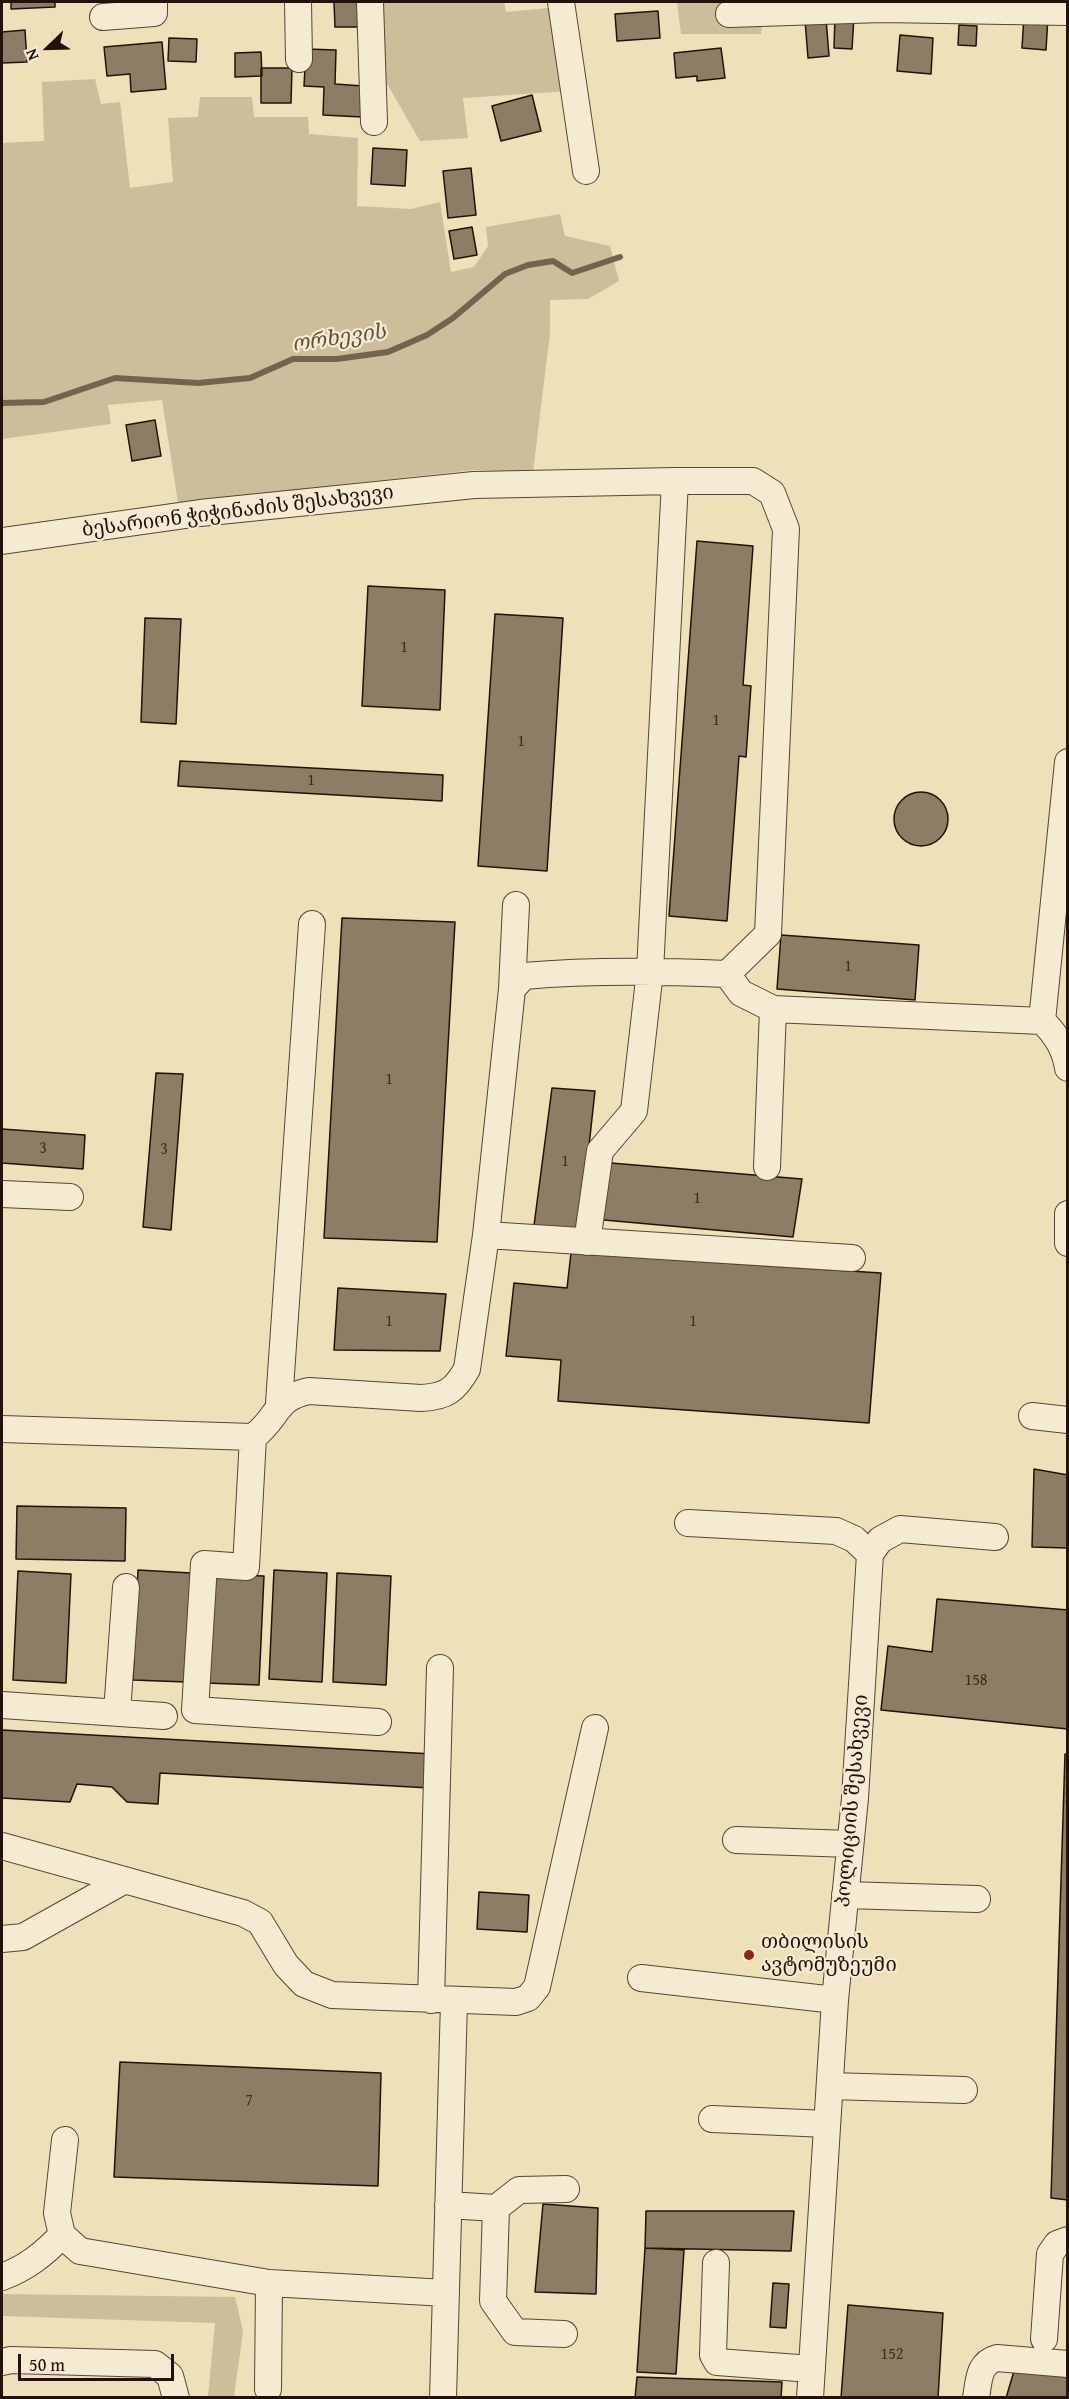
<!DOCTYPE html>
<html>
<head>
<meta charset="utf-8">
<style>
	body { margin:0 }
	#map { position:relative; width:1069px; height:2399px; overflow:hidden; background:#eee0b9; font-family:"Gentium Book Plus",serif }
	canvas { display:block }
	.frame { position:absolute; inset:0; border:3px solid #241109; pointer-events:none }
	.north { position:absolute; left:18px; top:18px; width:60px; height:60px; -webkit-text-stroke:4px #f4ebd2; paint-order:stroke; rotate:247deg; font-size:16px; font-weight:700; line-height:24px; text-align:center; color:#241109 }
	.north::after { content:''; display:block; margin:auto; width:21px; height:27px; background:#241109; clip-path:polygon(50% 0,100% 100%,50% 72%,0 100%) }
	.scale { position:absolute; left:18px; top:2354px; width:156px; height:27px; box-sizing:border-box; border:3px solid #241109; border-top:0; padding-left:8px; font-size:18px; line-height:21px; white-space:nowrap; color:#241109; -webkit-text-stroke:4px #f4ebd2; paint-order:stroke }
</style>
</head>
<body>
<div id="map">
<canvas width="1069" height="2399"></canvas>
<div class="frame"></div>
<div class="north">N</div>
<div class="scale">50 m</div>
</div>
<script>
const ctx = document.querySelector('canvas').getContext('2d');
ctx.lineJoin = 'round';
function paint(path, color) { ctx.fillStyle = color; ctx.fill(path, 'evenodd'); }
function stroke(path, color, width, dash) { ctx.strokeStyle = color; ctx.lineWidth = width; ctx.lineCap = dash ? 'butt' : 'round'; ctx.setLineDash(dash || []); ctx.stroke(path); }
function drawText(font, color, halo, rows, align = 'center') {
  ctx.font = font + ' "Gentium Book Plus","Noto Serif Georgian",serif'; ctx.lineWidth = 4.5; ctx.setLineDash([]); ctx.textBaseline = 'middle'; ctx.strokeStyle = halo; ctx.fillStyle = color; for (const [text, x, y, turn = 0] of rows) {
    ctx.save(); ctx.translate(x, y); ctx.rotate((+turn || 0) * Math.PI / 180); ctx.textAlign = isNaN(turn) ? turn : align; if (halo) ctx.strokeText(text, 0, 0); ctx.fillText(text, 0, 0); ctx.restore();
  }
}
const green = new Path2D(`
	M380,2H504L506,12L559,7L571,91L463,98L468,138L420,141L386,82Z
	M677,2H810L762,21L761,34H681Z
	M95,79L101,104L120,102L130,188L173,182L168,118L198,117L200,97H252L254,117H308L309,134L358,138L357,206L411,209L440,202L451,272L474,267L488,246L486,227L560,214L565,236L610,246L619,281L588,299L550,300V333L533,472L473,470L178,503L162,400L108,405L111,424L2,439V143L44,141L42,82Z
	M2,2294L235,2297L243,2331L234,2397H208L215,2323L2,2316Z`);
const stream = new Path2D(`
	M2,403L44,402L115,378L198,383L250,378L293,359H337L388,352L427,335L453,318L505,274L528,265L553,261L572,273L620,257`);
const building = new Path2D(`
	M11,2H55V7L11,9Z
	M334,2H358L359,27H335Z
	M658,11L660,38L617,41L615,14Z
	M835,15L854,16L852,49L834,48Z
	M1024,15L1048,17L1046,50L1022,48Z
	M826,18L829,56L808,58L805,20Z
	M959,25L977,26L976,46L958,45Z
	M25,30L27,62L2,63V32Z
	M900,35L933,38L931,74L897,71Z
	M169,38L197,39L196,62L168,61Z
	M162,42L166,89L131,92L130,74L107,76L104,47Z
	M721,48L725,78L697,81V76L676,78L674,53Z
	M306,49L336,50L335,84L363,86L362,117L323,115L324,87L304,86Z
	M261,52L262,76L235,77V53Z
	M261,68H292L291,103H261Z
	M532,95L541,131L501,141L492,106Z
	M373,148L407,150L405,186L371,184Z
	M471,168L476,215L448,218L443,171Z
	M472,227L477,255L454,259L449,231Z
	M155,420L161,456L132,461L126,425Z
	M697,541L753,546L743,685L751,686L746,757L739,756L727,921L669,916Z
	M368,586L445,590L440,710L362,706Z
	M495,614L563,618L547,871L478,866Z
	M145,618L181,619L176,724L141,722Z
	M180,761L443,775L442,801L178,786Z
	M894 819a27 27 0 1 1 54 0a27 27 0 1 1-54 0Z
	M342,918L455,922L437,1242L324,1238Z
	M781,935L919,945L915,1000L777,989Z
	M156,1073L183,1074L171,1230L143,1227Z
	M552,1088L595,1091L579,1237L533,1233Z
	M2,1129L85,1135L83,1169L2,1163Z
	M599,1162L802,1179L793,1237L593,1219Z
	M571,1253L881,1273L869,1423L558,1401L561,1360L506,1356L514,1283L567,1288Z
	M338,1288L446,1294L440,1351L334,1350Z
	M1034,1469L1068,1475V1548L1032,1547Z
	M17,1506L126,1508L125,1561L16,1559Z
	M138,1570L191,1573L186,1682L133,1680Z
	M274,1570L327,1573L322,1682L269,1679Z
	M18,1571L71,1574L66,1683L13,1680Z
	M337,1573L391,1576L386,1685L333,1682Z
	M211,1574L264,1576L259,1685L206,1683Z
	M937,1599L1068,1610V1729L881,1710L888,1646L932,1652Z
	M2,1730L433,1754L430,1788L160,1773L158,1804L127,1802L112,1787L77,1784L70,1802L2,1798Z
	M1065,1754H1068V2200L1051,2198Z
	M479,1892L529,1895L527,1932L477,1929Z
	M120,2062L381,2073L378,2186L114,2177Z
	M543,2204L598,2208L596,2294L535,2292Z
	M646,2211H794L791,2251L645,2248Z
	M645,2248L684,2250L676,2374L637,2372Z
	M773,2283L789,2284L786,2328L770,2327Z
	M848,2305L943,2313L938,2398H841Z
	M1014,2371L1068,2372V2398H1006Z
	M637,2377L782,2382L781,2398H635Z`);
const minor = new Path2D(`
	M298,2L299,59
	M370,2L374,122
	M561,2L586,171
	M729,14L882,9L1068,12
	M103,17L154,13V2
	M2,541L200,513L474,485L675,481H753L772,493L786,529L768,934L727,974C659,971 591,970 524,976L512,989L486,1235L467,1369C455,1390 446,1397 421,1398L309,1391C274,1398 279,1418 253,1437L2,1429
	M727,974L741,993L773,1009L1042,1021L1068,762
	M512,989L516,905
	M1042,1021C1056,1034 1065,1048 1068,1068
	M767,1167L773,1009
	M2,1194L70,1197
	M1068,1214V1243
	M486,1235L852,1258
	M587,1242L600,1151L634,1111L650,971L675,481
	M279,1403L312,924
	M1032,1416L1068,1420
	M253,1437L246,1567L204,1564L195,1710L378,1722
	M688,1523L836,1531L854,1539L870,1554
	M2,1705L164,1716
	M117,1712L126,1587
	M736,1840L850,1844
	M2,1846L243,1913L260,1922L286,1965L304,1984L332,1995L516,2002L528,1998L537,1987L595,1728
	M845,1895L977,1899
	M2,1939L23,1937L125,1880
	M641,1978L835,2000
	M431,2000L440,1668
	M830,2086L964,2090
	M712,2119L827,2124
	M65,2140L57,2213L62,2235L80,2251L269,2283L446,2293
	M448,2205L496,2208L519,2190L566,2189
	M496,2208L493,2301L515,2332L564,2334
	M716,2263L713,2355L717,2362L812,2369
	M2,2277C26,2268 43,2255 62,2235
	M1044,2339L1050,2254L1057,2244L1068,2240
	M2,2362L11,2360L155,2364L170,2376L176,2398
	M268,2389L269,2283
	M443,2398L454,2001
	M810,2398L835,2000L855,1798L870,1554L880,1540L900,1529L995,1537
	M976,2398C979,2381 978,2363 997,2358L1068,2364`);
const markers = [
	[749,1955,6,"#8f2418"]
];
const numberNames = [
	["1",404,648],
	["1",716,721],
	["1",521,742],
	["1",311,781],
	["1",848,967],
	["1",389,1080],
	["3",43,1149],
	["3",164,1150],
	["1",565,1162],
	["1",697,1199],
	["1",389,1322],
	["1",693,1322],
	["158",976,1681],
	["7",249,2101],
	["152",892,2355]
];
const streetNames = [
	["ბესარიონ ჭიჭინაძის შესახვევი",238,512,-7],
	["პოლიციის შესახვევი",853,1801,-85]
];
const poiNames = [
	["თბილისის",761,1943],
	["ავტომუზეუმი",761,1966]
];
const waterNames = [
	["ორხევის",339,339,-8]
];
paint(green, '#ccbd9b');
stroke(stream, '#74634f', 6);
paint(building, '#8d7d65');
stroke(building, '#241109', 1.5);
stroke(minor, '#564535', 28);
stroke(minor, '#f4ebd2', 26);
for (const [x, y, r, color] of markers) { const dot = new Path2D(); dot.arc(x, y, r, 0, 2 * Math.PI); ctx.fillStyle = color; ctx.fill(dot); stroke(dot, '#f4ebd2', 2); }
drawText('16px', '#3e2c20', null, numberNames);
drawText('20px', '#241109', '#f4ebd2', streetNames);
drawText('20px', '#241109', '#f4ebd2', poiNames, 'left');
drawText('italic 21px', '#604f3d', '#f4ebd2', waterNames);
</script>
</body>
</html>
